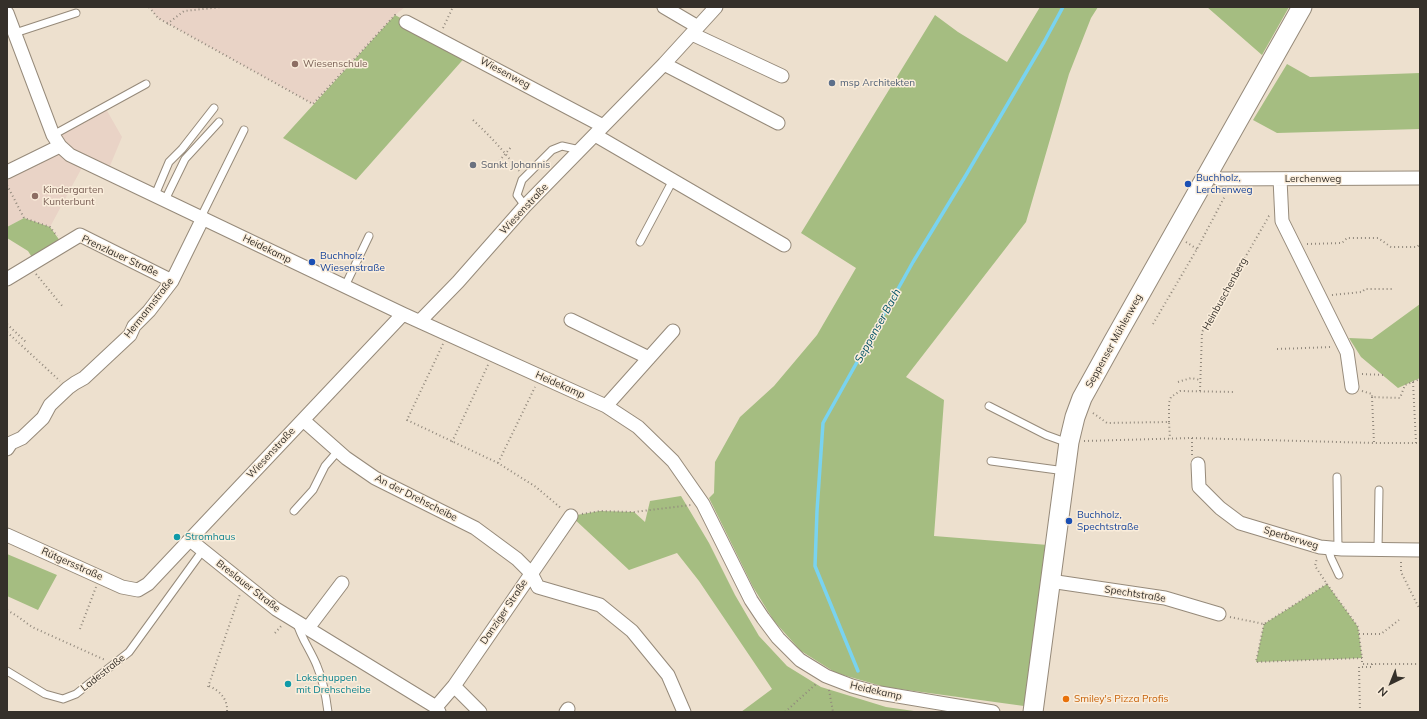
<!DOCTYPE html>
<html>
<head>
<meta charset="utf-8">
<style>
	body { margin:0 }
	#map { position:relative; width:1427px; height:719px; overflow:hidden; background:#ede0ce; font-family:Mulish,sans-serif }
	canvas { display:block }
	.frame { position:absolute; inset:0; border:8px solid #35302a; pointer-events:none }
	.north { position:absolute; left:1371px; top:663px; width:40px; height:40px; -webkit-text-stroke:3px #faeddb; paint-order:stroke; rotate:223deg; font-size:11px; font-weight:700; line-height:16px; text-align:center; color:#35302a }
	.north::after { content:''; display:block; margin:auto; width:14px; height:18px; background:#35302a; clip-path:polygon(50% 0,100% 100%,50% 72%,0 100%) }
</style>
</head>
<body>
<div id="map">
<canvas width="1427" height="719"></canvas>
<div class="frame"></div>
<div class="north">N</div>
</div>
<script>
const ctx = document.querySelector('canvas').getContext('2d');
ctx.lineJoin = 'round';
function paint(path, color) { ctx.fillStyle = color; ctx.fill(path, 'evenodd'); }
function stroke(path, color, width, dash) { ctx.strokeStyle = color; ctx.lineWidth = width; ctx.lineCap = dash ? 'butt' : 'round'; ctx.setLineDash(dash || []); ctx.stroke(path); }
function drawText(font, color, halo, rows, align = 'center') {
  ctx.font = font + ' Mulish,sans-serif'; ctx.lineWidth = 3; ctx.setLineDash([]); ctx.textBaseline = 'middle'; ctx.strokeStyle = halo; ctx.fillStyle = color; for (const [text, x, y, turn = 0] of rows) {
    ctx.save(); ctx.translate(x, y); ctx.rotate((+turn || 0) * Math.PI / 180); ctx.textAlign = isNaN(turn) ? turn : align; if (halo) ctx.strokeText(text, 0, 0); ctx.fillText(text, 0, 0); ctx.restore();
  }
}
const education = new Path2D(`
	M149,7H405L395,15L313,104L158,18Z
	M106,109L122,137L107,173L85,162L50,227L24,218L7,227V172L60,146L55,137Z`);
const green = new Path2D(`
	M1040,7H1098L1091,18L1069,74L1026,222L906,377L944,400L934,536L1048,545L1024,706L885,687L836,673L801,651L774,621L753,587L709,498L714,493L715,462L740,417L774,386L817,335L856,268L801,233L935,15L958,32L1007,62Z
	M1207,7H1289L1262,55Z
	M395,15L468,54L356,180L283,138Z
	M1287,64L1310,77L1420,73V129L1277,133L1253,120Z
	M24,218L50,227L63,245L35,262L28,251L7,238V227Z
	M1420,304V378L1398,388L1361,357L1349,338L1372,339Z
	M681,496L709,543L735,595L759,636L787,666L821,687L886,707L921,712H741L772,689L699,581L677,553L629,570L571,516L600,511L634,512L645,522L650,501Z
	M7,554L57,575L38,610L7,596Z
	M1327,584L1358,627L1362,658L1256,662L1264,624Z`);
const stream = new Path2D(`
	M858,671L815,566L817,511L823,423L913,262L966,175L1044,42L1063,7`);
const path = new Path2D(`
	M149,7L158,18L313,104L395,15L396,16
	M167,24L184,11L222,7
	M443,28L453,7
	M473,120C490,136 505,152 519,171
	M494,167L512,146
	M7,185L24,218L50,227L57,236
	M1186,242L1197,249
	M1307,244L1342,243L1347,238H1378L1391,247H1417L1420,244
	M36,274L63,307
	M1332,295L1362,292L1365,289H1394
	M7,324L27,343
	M1153,324L1197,249L1225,196
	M7,332L60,381
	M443,344L407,420L498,463L536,487L562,509
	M1277,349L1332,347
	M1362,374L1383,375
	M1178,382L1191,378L1200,380
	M1413,382L1416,443
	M1200,391L1202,332L1269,216H1271
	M1362,391L1372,394V397L1400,398L1405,385L1420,379
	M1372,397L1374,443
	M1093,413L1107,423L1169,422L1170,439
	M1169,422V403L1171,397L1180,391L1235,392
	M1084,441L1192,438L1374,443H1420
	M452,442L488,365
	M1192,455V438
	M498,463L535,387
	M582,514L600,511L634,512L691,505
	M1401,562V572L1420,610
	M1327,584L1358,627L1362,658
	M7,610L17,616L32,627L105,660
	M1230,617L1264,624L1327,584L1315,566L1317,558
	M1264,624L1256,662L1362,658V664H1420
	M80,629L96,587
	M275,633L282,625
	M1359,634H1381L1399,620
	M209,686C220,691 228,699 227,712
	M208,687L240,594
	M829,690L833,712
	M785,712L816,684
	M1360,712L1359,667H1372V664`);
const lane = new Path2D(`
	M15,33L76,13
	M53,135L146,84
	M155,195L169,162L182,149L214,108
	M165,200L185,159L219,122
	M525,206L517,195L522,180L552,150L562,146L580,150
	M201,217L244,130
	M640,242L673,180
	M345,286L369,236
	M989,406L1046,435L1068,443
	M991,461L1065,471
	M1337,477L1338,549
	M294,511L313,490L325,466L338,451
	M1328,548L1331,558L1339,575
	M1378,549L1379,490
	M297,623C301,638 311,651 317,666C323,680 326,696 328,712
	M7,671L45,694L63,699L76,694L129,652L203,550`);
const street = new Path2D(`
	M664,7L698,27
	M7,13L53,135L60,146L70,155L403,314L606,406L638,427L673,461L703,504L751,600L763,618L778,638L800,660L826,676L852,686L874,692L993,712
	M406,22L603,126
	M692,34L782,76
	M664,64L778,123
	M595,135L784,245
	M7,172L60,146
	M1209,172L1219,179L1420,178
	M1280,179L1282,221L1347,352L1352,387
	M7,279L80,235L172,281
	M571,320L649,358
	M420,321L458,282L525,206L664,64L716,7
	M606,406L673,331
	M303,420L346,458L375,478L475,528L517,559L531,573L538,587L600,605L632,631L668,675L684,712
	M7,449L11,443L22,438L43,418L50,405L68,388L75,383L84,378L130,335L134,326L149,311L172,281L203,218
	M1198,464L1199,487L1220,508L1240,523L1320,547L1342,549L1420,550
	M7,535L122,587L138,590L148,584L403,314
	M190,540L276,609L436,707L439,712
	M1050,581L1165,598L1219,614
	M308,628L342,583
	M454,686L480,712
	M436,707L454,686L571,516
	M566,712L568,709`);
const secondary = new Path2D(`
	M1033,712L1069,442L1075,417L1082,398L1113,342L1302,7`);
const markers = [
	[295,64,4,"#8d6e63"],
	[832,83,4,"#5c6f8a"],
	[473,165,4,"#6b7280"],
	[1188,184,4,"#1a4fb4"],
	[35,196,4,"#8d6e63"],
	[312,262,4,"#1a4fb4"],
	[1069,521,4,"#1a4fb4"],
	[177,537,4,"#0f9aa8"],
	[288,684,4,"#0f9aa8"],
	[1066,699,4,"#e8710a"]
];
const educationNames = [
	["Wiesenschule",303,64],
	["Kindergarten",43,190],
	["Kunterbunt",43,202]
];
const streetNames = [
	["Wiesenweg",505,73,28],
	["Lerchenweg",1313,179],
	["Wiesenstraße",524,209,-47],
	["Heidekamp",267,249,26],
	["Prenzlauer Straße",120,256,25],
	["Heinbuschenberg",1225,294,-61],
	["Hermannstraße",149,308,-52],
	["Seppenser Mühlenweg",1114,341,-61],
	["Heidekamp",560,385,24],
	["Wiesenstraße",271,453,-47],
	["An der Drehscheibe",416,498,27],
	["Sperberweg",1291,538,17],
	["Rütgersstraße",72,564,24],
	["Breslauer Straße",248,586,38],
	["Spechtstraße",1135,594,9],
	["Danziger Straße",504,612,-56],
	["Ladestraße",103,673,-38],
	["Heidekamp",876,691,13]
];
const serviceNames = [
	["msp Architekten",840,83]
];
const worshipNames = [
	["Sankt Johannis",481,165]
];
const transitNames = [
	["Buchholz,",1196,178],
	["Lerchenweg",1196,190],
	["Buchholz,",320,256],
	["Wiesenstraße",320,268],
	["Buchholz,",1077,515],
	["Spechtstraße",1077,527]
];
const cultureNames = [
	["Stromhaus",185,537],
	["Lokschuppen",296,678],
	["mit Drehscheibe",296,690]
];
const foodNames = [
	["Smiley's Pizza Profis",1074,699]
];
const waterNames = [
	["Seppenser Bach",878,326,-61]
];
paint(education, '#e9d3c6');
paint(green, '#a5bd81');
stroke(stream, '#79d3f0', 3.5);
stroke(lane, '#968a7a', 9);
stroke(street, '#968a7a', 15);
stroke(secondary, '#968a7a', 21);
stroke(path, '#91887c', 2, [1, 3]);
stroke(lane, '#fff', 7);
stroke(street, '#fff', 13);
stroke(secondary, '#fff', 19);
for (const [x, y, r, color] of markers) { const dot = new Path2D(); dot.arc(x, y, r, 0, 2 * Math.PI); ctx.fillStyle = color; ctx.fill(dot); stroke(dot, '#faeddb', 1.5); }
drawText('10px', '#785e54', '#faeddb', educationNames, 'left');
drawText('10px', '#35302a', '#faeddb', streetNames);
drawText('10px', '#4e5e75', '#faeddb', serviceNames, 'left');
drawText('10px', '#5b616d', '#faeddb', worshipNames, 'left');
drawText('10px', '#164399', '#faeddb', transitNames, 'left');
drawText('10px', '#0d838f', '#faeddb', cultureNames, 'left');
drawText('10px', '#c56008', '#faeddb', foodNames, 'left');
drawText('italic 11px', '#005266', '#faeddb', waterNames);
</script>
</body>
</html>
